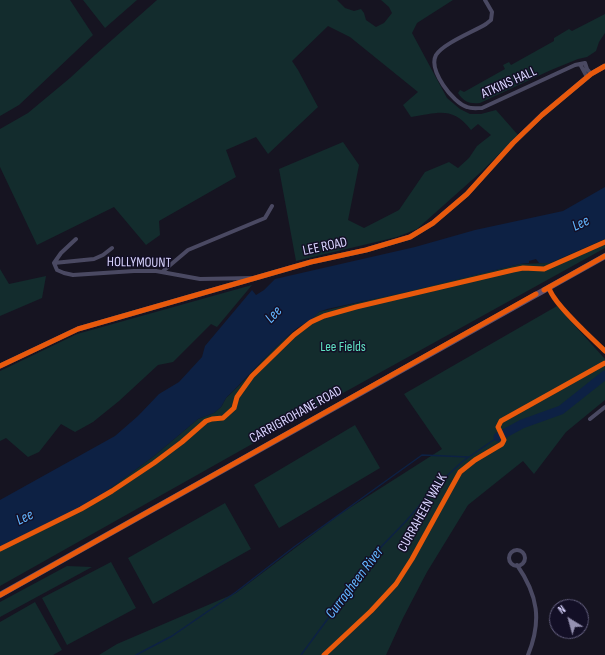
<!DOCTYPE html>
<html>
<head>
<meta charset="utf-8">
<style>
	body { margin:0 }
	#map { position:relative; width:605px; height:655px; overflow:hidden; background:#161421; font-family:"Sofia Sans Condensed",sans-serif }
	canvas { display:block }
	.north { position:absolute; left:549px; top:599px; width:40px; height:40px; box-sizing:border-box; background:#130f26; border:1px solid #625e7d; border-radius:50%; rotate:323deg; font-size:11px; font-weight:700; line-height:16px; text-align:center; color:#d9d4ff }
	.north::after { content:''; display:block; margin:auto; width:14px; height:18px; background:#9591b1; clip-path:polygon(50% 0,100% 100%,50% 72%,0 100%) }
</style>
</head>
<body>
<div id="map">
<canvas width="605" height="655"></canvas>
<div class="north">N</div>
</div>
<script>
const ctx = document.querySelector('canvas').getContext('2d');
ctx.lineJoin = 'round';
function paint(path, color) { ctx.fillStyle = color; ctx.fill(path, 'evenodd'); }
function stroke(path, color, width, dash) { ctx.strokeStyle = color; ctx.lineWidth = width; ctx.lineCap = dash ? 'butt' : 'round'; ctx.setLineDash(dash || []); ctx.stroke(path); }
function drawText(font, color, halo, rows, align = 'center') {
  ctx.font = font + ' "Sofia Sans Condensed",sans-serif'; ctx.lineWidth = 3; ctx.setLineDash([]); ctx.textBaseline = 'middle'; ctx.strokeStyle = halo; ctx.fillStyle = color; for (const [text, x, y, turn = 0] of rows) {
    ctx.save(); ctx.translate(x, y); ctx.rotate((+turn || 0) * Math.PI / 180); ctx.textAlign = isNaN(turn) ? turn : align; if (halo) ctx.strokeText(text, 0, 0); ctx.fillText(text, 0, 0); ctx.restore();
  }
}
const green = new Path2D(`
	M0,0H70L93,35L19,105L0,116Z
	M83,0H137L105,28Z
	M157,0H337L345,8L354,11L361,9L364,13L366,20L376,27L384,23L392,13L389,7L381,0H453L417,23L412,33L447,98L460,109L470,114H481L496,110L518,135L481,172L417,229L397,237L296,261L279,169L343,142L359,165L348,220L364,228L399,210L425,172L449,162L458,168L469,158L477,146L491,135L478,124L471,130C452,106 439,113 411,117L403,105L418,92L350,37L328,26L292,61L298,70L318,107L268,154L256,137L226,150L236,177L159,221L160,235L146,245L114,207L37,245L0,167V129L28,113L70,78L95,55Z
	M605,14V33L599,42L596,51L587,57L578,59L551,70L480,103C469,104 464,102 458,93L460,90L464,92L505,69L503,65L509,62L511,65L554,41V38L569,29L572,31Z
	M605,239V248L316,408L0,586V547L83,506L100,496L154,456L198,419L214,413L221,407L226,398C245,381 260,362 278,345C291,332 307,324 319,312L520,264L550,263Z
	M0,269L9,284L46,276L42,298L0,316Z
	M252,285L217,327L211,324L173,362L158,365L119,401L93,422L75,432L61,424L39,452L28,457L6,438L0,441V371L77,334Z
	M557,306L605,359V400L566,432L534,474L523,461L468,505L427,572L403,618L386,655H99L117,644L236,593L340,514L442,449L404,394Z
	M355,425L380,468L279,528L254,485Z
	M225,503L251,549L153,604L128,558Z
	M111,562L136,608L67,645L42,598Z
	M67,566L92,567L0,617V602Z
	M35,602L62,650L53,655H0V622Z`);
const water = new Path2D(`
	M605,187V239L550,263H539L536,259L529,261V263L520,264L406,292L327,309L319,312L313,318L312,321C295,321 242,384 226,398L221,407L214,413L198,419L154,456L100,496L83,506L0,547V500L115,436L138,416L159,394L179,382L202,357L205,346L252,290L256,295L264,290L275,279L415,247L475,230L563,211Z`);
const stream = new Path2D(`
	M136,655L172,636L236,592L294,547L422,455L469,457
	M301,655L381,547L407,520L437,485L463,461L498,437`);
const river = new Path2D(`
	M498,437L522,424L561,410L605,375`);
const minor = new Path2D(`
	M485,0L492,12L491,20L486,24C473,32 444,43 436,55C428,70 453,103 467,107C472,109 477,108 482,108L575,65L585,63L587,69L591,74
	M580,64L587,77
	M112,248L103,255L94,259L54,263L57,270L64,273L73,275L134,271H156L200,279L253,278
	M54,263L61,253L76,239
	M162,272L188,250L265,218L272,206
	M590,419L605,407
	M509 558a8 8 0 1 1 16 0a8 8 0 1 1-16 0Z
	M517,565C538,595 542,621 528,655`);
const tertiary = new Path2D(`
	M0,366L78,329L311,262L366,250L410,237L433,223L467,194L513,143L542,115L591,74L605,66`);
const trunk = new Path2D(`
	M0,595L605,256`);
const cycleway = new Path2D(`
	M549,287C551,302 593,339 605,351
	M544,290L605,256
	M0,366L78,329L311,262L366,250L410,237L433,223L467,194L513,143L542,115L591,74L605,66
	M0,549L81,509L112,491L154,463L182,442L206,421L212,419L223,418L234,408L237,397L252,376L294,335L311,322L324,316L356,307L513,270L523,268L544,269L605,242
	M0,595L536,294
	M324,655L371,611L396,584L412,559L460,472L475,460L502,444L504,440L498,427L501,421L605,363`);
const streetNames = [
	["ATKINS HALL",509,83,-24],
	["LEE ROAD",325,247,-12],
	["HOLLYMOUNT",139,263,1],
	["CARRIGROHANE ROAD",296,415,-29],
	["CURRAHEEN WALK",423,513,-61]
];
const parkNames = [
	["Lee Fields",343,347]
];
const waterNames = [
	["Lee",581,224,-26],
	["Lee",274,315,-47],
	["Lee",25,518,-26],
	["Curragheen River",355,583,-53]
];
paint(green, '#132c2d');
paint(water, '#0d2144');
stroke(stream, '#0d2144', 1.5);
stroke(river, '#0d2144', 9);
stroke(minor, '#4a4962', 4);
stroke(tertiary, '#4a4962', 5);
stroke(trunk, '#62526e', 6);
stroke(cycleway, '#e8590c', 5);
drawText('14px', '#d9d4ff', '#130f26', streetNames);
drawText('14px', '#5fe0c0', '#130f26', parkNames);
drawText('italic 15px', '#62b6ff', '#130f26', waterNames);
</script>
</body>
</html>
